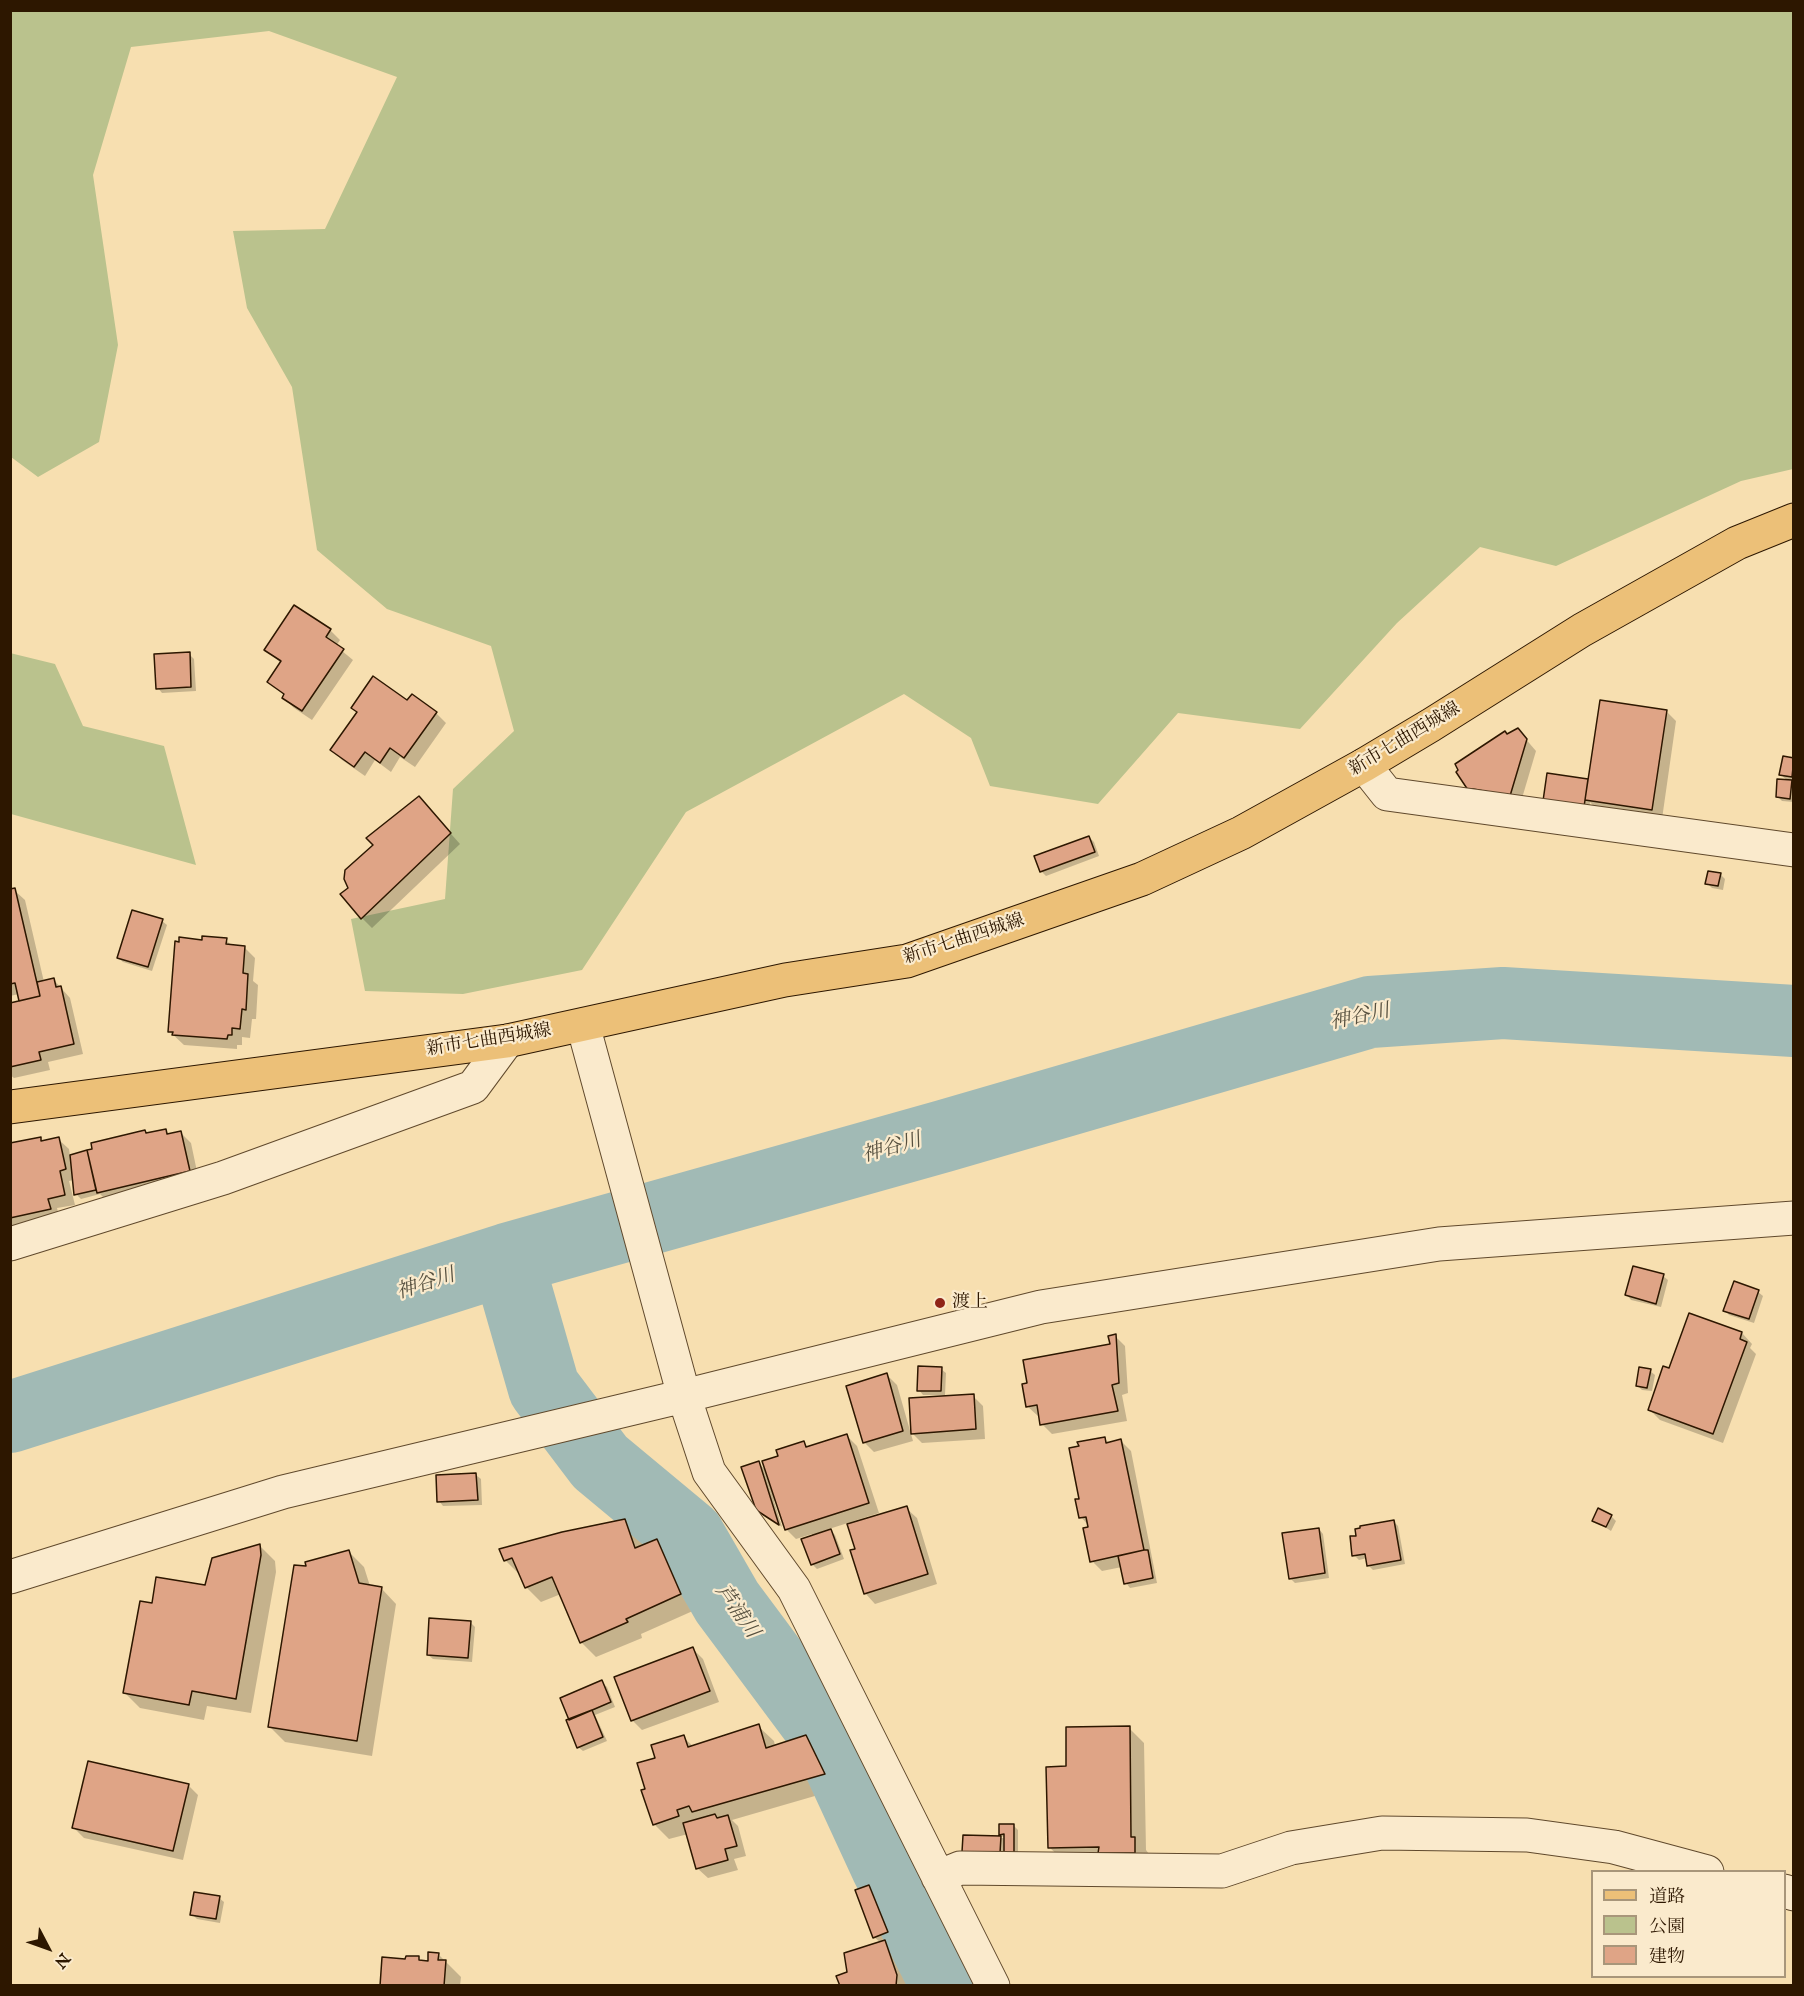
<!DOCTYPE html>
<html>
<head>
<meta charset="utf-8">
<style>
	body { margin:0 }
	#map { position:relative; width:1804px; height:1996px; overflow:hidden; background:#f7dfb0; font-family:"IM FELL English","Noto Serif JP",serif }
	canvas { display:block }
	.frame { position:absolute; inset:0; border:12px solid #2d1700; pointer-events:none }
	.legend { position:absolute; left:1591px; top:1870px; width:195px; height:108px; box-sizing:border-box; background:#faeacc; border:2px solid #a8967a; margin:0; padding:8px 10px; list-style:none; font-size:18px; color:#2d1700 }
	.legend li { display:flex; align-items:center; gap:12px; height:30px }
	.legend b { width:30px; border:2px solid #a8967a }
	.north { position:absolute; left:18px; top:1918px; width:60px; height:60px; -webkit-text-stroke:4px #faeacc; paint-order:stroke; rotate:131deg; font-size:16px; font-weight:700; line-height:24px; text-align:center; color:#2d1700 }
	.north::after { content:''; display:block; margin:auto; width:21px; height:27px; background:#2d1700; clip-path:polygon(50% 0,100% 100%,50% 72%,0 100%) }
</style>
</head>
<body>
<div id="map">
<canvas width="1804" height="1996"></canvas>
<div class="frame"></div>
<ul class="legend">
<li><b style="height:8px;background:#ecc078"></b>道路</li>
<li><b style="height:16px;background:#bac28d"></b>公園</li>
<li><b style="height:16px;background:#dfa486"></b>建物</li>
</ul>
<div class="north">N</div>
</div>
<script>
const ctx = document.querySelector('canvas').getContext('2d');
ctx.lineJoin = 'round';
function paint(path, color) { ctx.fillStyle = color; ctx.fill(path, 'evenodd'); }
function stroke(path, color, width, dash) { ctx.strokeStyle = color; ctx.lineWidth = width; ctx.lineCap = dash ? 'butt' : 'round'; ctx.setLineDash(dash || []); ctx.stroke(path); }
function drawText(font, color, halo, rows, align = 'center') {
  ctx.font = font + ' "IM FELL English","Noto Serif JP",serif'; ctx.lineWidth = 4.5; ctx.setLineDash([]); ctx.textBaseline = 'middle'; ctx.strokeStyle = halo; ctx.fillStyle = color; for (const [text, x, y, turn = 0] of rows) {
    ctx.save(); ctx.translate(x, y); ctx.rotate((+turn || 0) * Math.PI / 180); ctx.textAlign = isNaN(turn) ? turn : align; if (halo) ctx.strokeText(text, 0, 0); ctx.fillText(text, 0, 0); ctx.restore();
  }
}
const green = new Path2D(`
	M10,11H1793V469L1741,481L1556,566L1480,547L1397,623L1300,729L1178,713L1098,804L990,786L971,738L904,694L686,812L582,970L463,994L365,991L351,919L445,899L453,789L514,731L491,646L387,609L317,550L292,387L247,308L233,231L325,229L397,77L269,31L131,47L93,175L118,345L99,442L38,477L11,457Z
	M10,653L55,664L83,726L164,746L196,865L11,814Z`);
const shadow = new Path2D(`
	M330,630L340,640L336,646L353,660L312,720L294,708L284,698L285,696L269,682L282,664L266,650Z
	M189,654L194,659L196,691L162,693L158,688Z
	M1666,711L1676,721L1662,819L1597,810L1590,802L1589,811L1550,805L1588,780L1589,782Z
	M436,713L446,723L415,767L400,757L391,772L375,760L365,776L342,760L332,750Z
	M1518,730L1536,751L1520,805L1470,789L1507,735Z
	M1794,759V781L1790,780L1794,784V802L1782,801L1778,797L1788,781L1781,775Z
	M428,808L460,844L372,928L362,918L350,888Z
	M1089,837L1094,842L1099,856L1046,876L1041,871Z
	M1720,874L1725,879L1723,890L1712,888L1707,883Z
	M14,890L25,900L44,982L54,980L70,998L83,1054L48,1062L50,1070L14,1078L10,1075V1015L21,1002L19,994L10,996V891Z
	M162,921L167,925L152,971L123,962L118,958Z
	M226,940L233,947L245,948L255,958L253,981L258,985L256,1019H252L250,1038L242,1037V1045H237V1049L184,1045L169,1031L204,941Z
	M165,1130L170,1135L180,1132L191,1143L199,1181L108,1202L100,1194L81,1199L76,1194L74,1180L69,1181L75,1205L57,1208L60,1219L10,1237V1144L40,1138L44,1142L58,1139L69,1149L70,1156Z
	M1663,1276L1668,1280L1661,1307L1631,1300L1627,1295Z
	M1734,1283L1758,1292L1763,1296L1754,1323L1729,1315L1725,1310Z
	M1690,1315L1742,1333L1752,1344L1750,1348L1756,1354L1723,1443L1660,1420L1650,1410L1670,1370Z
	M1115,1336L1125,1346L1128,1393L1122,1395L1127,1421L1052,1434L1042,1424L1040,1416H1038L1027,1406L1111,1345Z
	M941,1369L946,1373L945,1395H923L919,1390Z
	M1650,1371L1655,1375L1652,1391L1642,1390L1637,1385Z
	M887,1375L897,1385L913,1441L874,1452L864,1442Z
	M973,1396L983,1406L985,1439L922,1443L912,1433Z
	M847,1436L857,1446L879,1513L829,1529L835,1535L844,1559L817,1569L812,1564V1534L796,1539L786,1529L777,1500L774,1501L782,1527L758,1509L759,1463L767,1472L780,1457L804,1443L809,1448Z
	M1104,1438L1109,1443L1121,1441L1131,1451L1157,1583L1130,1588L1126,1583L1122,1567L1102,1571L1092,1561L1089,1526L1081,1517V1500Z
	M476,1475L481,1479L482,1505L443,1506L439,1501Z
	M906,1508L917,1518L937,1584L875,1604L865,1593Z
	M1611,1516L1616,1521L1611,1531L1594,1520Z
	M624,1521L640,1537L643,1546L657,1541L672,1556L695,1610L641,1634L642,1638L596,1657L581,1642L561,1594L541,1602L526,1587L521,1576L505,1560Z
	M1394,1522L1398,1526L1405,1564L1373,1570L1368,1565L1367,1558L1359,1560L1354,1555L1357,1537Z
	M1319,1529L1323,1534L1329,1578L1295,1583L1290,1578Z
	M260,1546L275,1561L276,1572L251,1713L207,1706L204,1720L140,1708L125,1693L153,1605L206,1587Z
	M349,1552L364,1567L370,1586L381,1588L396,1604L372,1756L285,1742L269,1726L308,1568Z
	M470,1622L475,1627L472,1662L433,1659L428,1655Z
	M693,1649L703,1659L719,1702L642,1730L632,1720Z
	M602,1682L607,1687L615,1707L595,1715L607,1741L583,1751L578,1747Z
	M758,1726L774,1741L775,1746L806,1737L821,1752L839,1789L732,1820L738,1826L746,1856L734,1859L738,1870L708,1878L697,1868L688,1834L669,1839L654,1824L647,1790L657,1759L683,1737L694,1747Z
	M1129,1728L1144,1743L1146,1850L1149,1854L1065,1862L1049,1847L1068,1768Z
	M188,1785L198,1795L183,1860L84,1838L74,1828Z
	M1014,1826L1018,1830V1858L1005,1857L964,1837L1004,1838L1000,1834Z
	M869,1887L873,1891L891,1937L882,1940L900,1957L909,1986H842L849,1973L881,1943L874,1937Z
	M219,1898L224,1902L220,1923L197,1919L192,1914Z
	M438,1954L461,1977L460,1986H381L407,1961L418,1958L422,1962H429Z`);
const river = new Path2D(`
	M507,1259L544,1388L600,1462L689,1536L727,1602L826,1735L886,1865L947,1986
	M10,1417L507,1259L944,1136L1370,1012L1503,1003L1794,1021`);
const building = new Path2D(`
	M294,605L331,629L326,637L344,649L302,711L282,698L284,694L267,682L281,661L264,650Z
	M190,652L191,687L156,689L154,654Z
	M373,676L407,700L412,694L437,712L404,758L390,748L380,763L365,752L354,767L330,750L357,712L351,708Z
	M1600,700L1667,710L1652,810L1585,800Z
	M1518,728L1527,739L1510,796L1473,789L1468,790L1456,772L1458,770L1455,764L1505,731L1507,734Z
	M1783,756L1794,758L1792,777L1779,775Z
	M1547,773L1588,779L1584,807L1543,801Z
	M1777,779L1792,780L1790,799L1776,797Z
	M419,796L451,833L361,919L340,894L348,888L344,879L345,870L373,845L366,838Z
	M1089,836L1095,852L1040,872L1034,856Z
	M1708,871L1721,873L1718,886L1705,884Z
	M15,888L40,996L19,1001L15,983L10,984V889Z
	M132,910L163,919L148,967L117,958Z
	M202,936L227,938L226,944L245,946L243,973L248,974L246,1010L242,1009L240,1029L232,1028V1035H228L227,1039L172,1035L173,1032H168L175,941L179,942V937L202,940Z
	M54,978L56,987L61,986L74,1044L39,1052L41,1060L10,1067V1003L40,996L37,982Z
	M166,1129L167,1134L181,1131L190,1171L97,1193L87,1150L92,1149L91,1143L145,1130L146,1133Z
	M41,1137V1141L59,1137L66,1169L60,1171L65,1195L48,1199L51,1209L10,1218V1143Z
	M87,1150L96,1190L74,1195L70,1155Z
	M1633,1266L1664,1274L1656,1304L1625,1295Z
	M1734,1281L1759,1290L1749,1319L1723,1311Z
	M1689,1313L1742,1332L1740,1339L1747,1342L1713,1434L1648,1410L1663,1366L1669,1368Z
	M1116,1334L1119,1383L1112,1385L1118,1411L1040,1425L1037,1405L1026,1407L1022,1384L1027,1383L1023,1360L1110,1344L1108,1336Z
	M918,1366L942,1367L941,1391H917Z
	M1639,1367L1651,1369L1647,1388L1636,1386Z
	M887,1373L903,1431L863,1443L846,1386Z
	M974,1394L976,1429L911,1434L909,1398Z
	M847,1434L869,1503L785,1530L762,1461L778,1456L776,1450L804,1441L806,1447Z
	M1105,1437L1106,1443L1121,1439L1144,1550L1090,1562L1083,1528L1088,1527L1086,1517L1079,1518L1075,1499H1079L1069,1448L1079,1446L1077,1442Z
	M759,1461L779,1525L756,1510L741,1467Z
	M476,1473L478,1500L437,1502L436,1475Z
	M907,1506L928,1574L864,1594L850,1550L855,1549L847,1524Z
	M1598,1508L1612,1515L1606,1527L1592,1521Z
	M625,1519L635,1548L657,1539L681,1594L626,1619L628,1622L580,1643L552,1577L525,1588L512,1558L504,1561L499,1549L562,1532Z
	M1394,1520L1401,1560L1367,1566L1365,1554L1352,1556L1350,1536H1356L1355,1529L1360,1528V1526Z
	M1319,1528L1325,1573L1289,1579L1282,1533Z
	M831,1529L840,1554L811,1565L801,1539Z
	M260,1544L261,1555L236,1699L192,1691L189,1705L123,1693L140,1601L152,1603L156,1577L205,1585L212,1558Z
	M349,1550L359,1583L382,1587L357,1741L268,1727L294,1565L306,1566L305,1562Z
	M1144,1550H1148L1153,1578L1124,1584L1118,1556Z
	M429,1618L471,1621L468,1658L427,1655Z
	M693,1647L710,1691L631,1721L614,1677Z
	M602,1680L611,1702L569,1720L560,1698Z
	M592,1710L603,1737L577,1748L566,1720Z
	M759,1724L766,1748L806,1735L825,1774L692,1812L689,1806L677,1810L679,1816L653,1825L641,1790L645,1789L637,1763L655,1758L651,1745L684,1735L688,1747Z
	M1130,1726L1131,1837H1135V1853H1098L1099,1847L1048,1848L1046,1767L1066,1766V1727Z
	M88,1761L189,1784L173,1851L72,1828Z
	M715,1814L717,1818L728,1815L737,1846L725,1849L728,1860L696,1869L683,1823Z
	M999,1824H1014V1854H1004V1834L999,1835Z
	M963,1835L1001,1836L1000,1853L962,1852Z
	M869,1885L888,1932L873,1938L855,1890Z
	M194,1892L220,1896L216,1919L190,1915Z
	M885,1940L897,1975L896,1986H840L836,1976L847,1972L844,1953Z
	M428,1952L439,1953L438,1960H446L444,1986H380L382,1957L405,1959L406,1956H419V1960L428,1961Z`);
const minor = new Path2D(`
	M1364,765L1387,794L1794,850
	M583,1025L684,1396L709,1472L794,1589L993,1986
	M10,1244L223,1178L473,1087L507,1041
	M10,1577L283,1492L684,1396
	M938,1877L960,1868L1222,1871L1291,1848L1382,1833L1527,1835L1614,1847L1707,1872
	M1784,1891L1794,1894`);
const tertiary = new Path2D(`
	M684,1396L1041,1307L1439,1244L1794,1218`);
const primary = new Path2D(`
	M10,1107L507,1041L785,980L907,961L1142,879L1241,833L1364,765L1431,725L1582,630L1737,543L1794,520`);
const markers = [
	[940,1303,6,"#8f2418"]
];
const streetNames = [
	["新市七曲西城線",1405,740,-31],
	["新市七曲西城線",964,940,-18],
	["新市七曲西城線",489,1041,-9]
];
const poiNames = [
	["渡上",952,1303]
];
const waterNames = [
	["神谷川",1360,1018,-12],
	["神谷川",892,1149,-16],
	["神谷川",426,1285,-18],
	["芦浦川",736,1612,55]
];
paint(green, '#bac28d');
paint(shadow, '#0003');
stroke(river, '#a1bab5', 72);
paint(building, '#dfa486');
stroke(building, '#2d1700', 1.5);
stroke(minor, '#60492c', 35);
stroke(tertiary, '#60492c', 35);
stroke(primary, '#2d1700', 35);
stroke(minor, '#faeacc', 33);
stroke(tertiary, '#faeacc', 33);
stroke(primary, '#ecc078', 33);
for (const [x, y, r, color] of markers) { const dot = new Path2D(); dot.arc(x, y, r, 0, 2 * Math.PI); ctx.fillStyle = color; ctx.fill(dot); stroke(dot, '#faeacc', 2); }
drawText('18px', '#2d1700', '#faeacc', streetNames);
drawText('18px', '#2d1700', '#faeacc', poiNames, 'left');
drawText('italic 20px', '#56503f', '#faeacc', waterNames);
</script>
</body>
</html>
